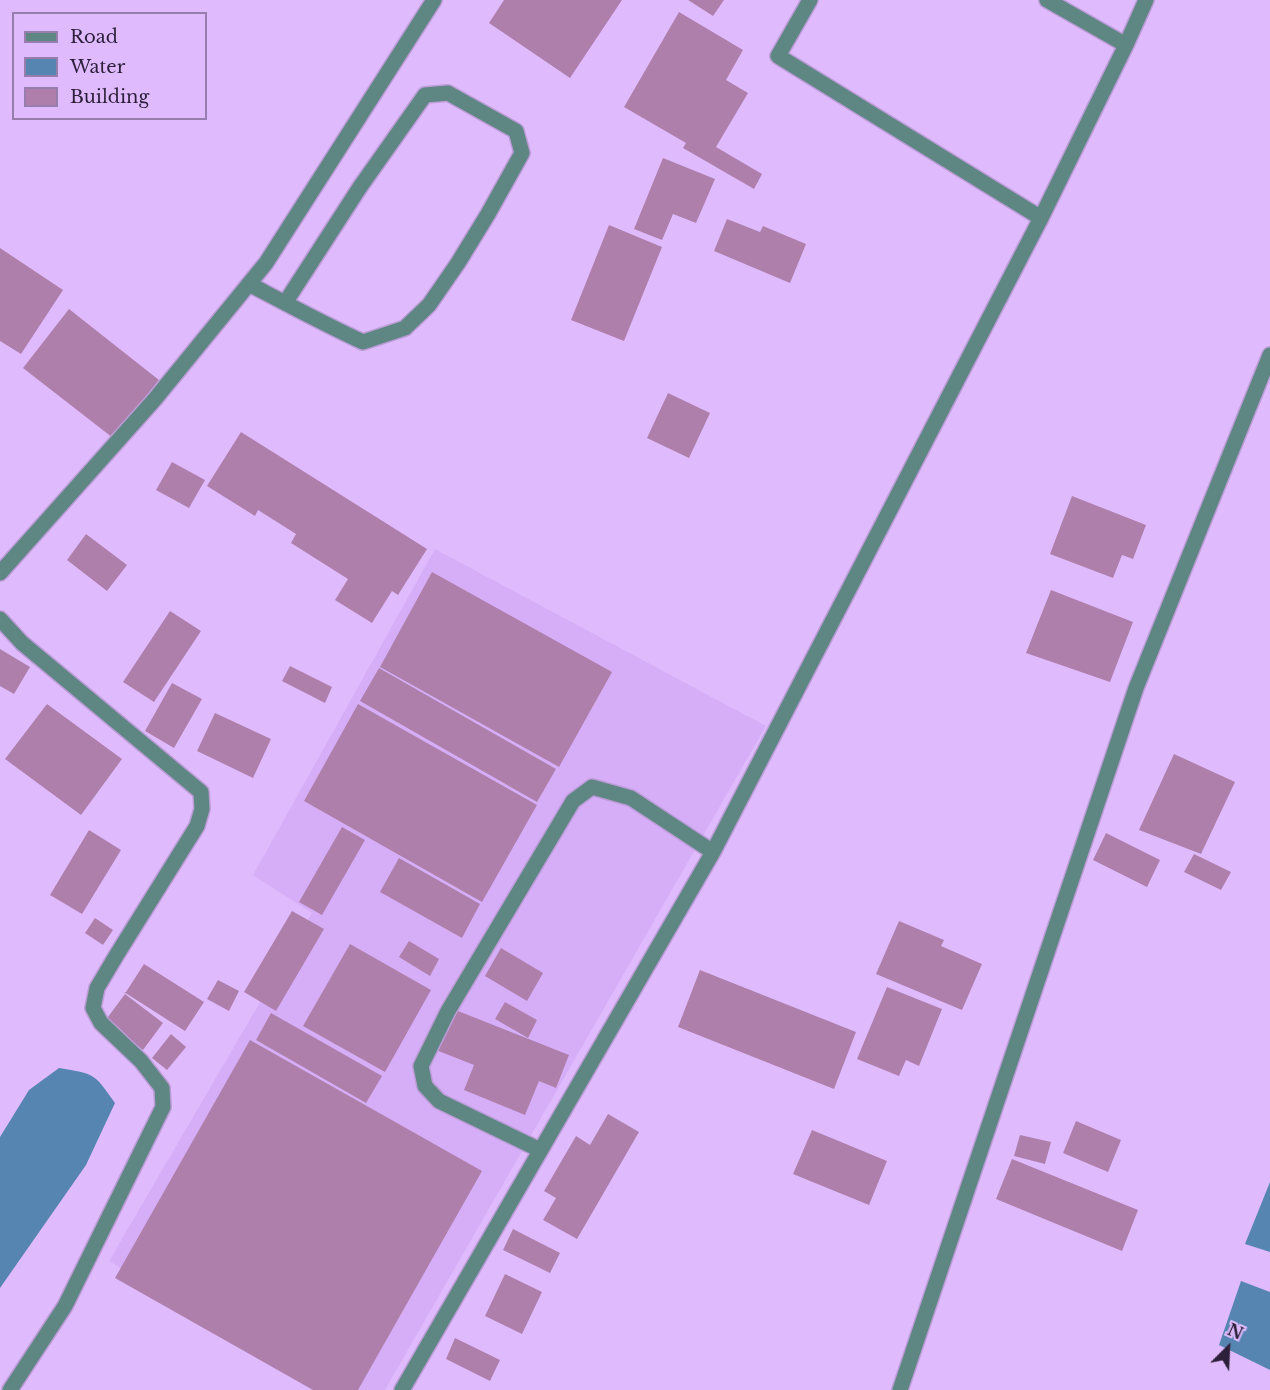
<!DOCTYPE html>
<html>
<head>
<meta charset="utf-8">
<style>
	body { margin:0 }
	#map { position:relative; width:1270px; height:1390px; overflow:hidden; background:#dfbbfe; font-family:"Libre Baskerville",serif }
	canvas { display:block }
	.legend { position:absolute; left:12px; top:12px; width:195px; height:108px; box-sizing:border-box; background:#dfbbfe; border:2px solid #987daf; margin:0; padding:8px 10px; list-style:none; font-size:18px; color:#2d1f39 }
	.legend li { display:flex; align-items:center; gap:12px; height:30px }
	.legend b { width:30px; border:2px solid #987daf }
	.north { position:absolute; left:1198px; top:1318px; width:60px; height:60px; -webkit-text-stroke:4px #dfbbfe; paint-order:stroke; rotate:24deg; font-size:16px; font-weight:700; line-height:24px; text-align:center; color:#2d1f39 }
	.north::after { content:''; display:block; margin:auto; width:21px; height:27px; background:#2d1f39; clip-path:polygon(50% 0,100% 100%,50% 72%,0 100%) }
</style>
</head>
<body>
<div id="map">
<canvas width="1270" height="1390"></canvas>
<ul class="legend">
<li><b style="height:8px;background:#5e8683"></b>Road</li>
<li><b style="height:16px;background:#5785b2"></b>Water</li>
<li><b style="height:16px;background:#af7fac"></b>Building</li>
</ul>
<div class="north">N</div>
</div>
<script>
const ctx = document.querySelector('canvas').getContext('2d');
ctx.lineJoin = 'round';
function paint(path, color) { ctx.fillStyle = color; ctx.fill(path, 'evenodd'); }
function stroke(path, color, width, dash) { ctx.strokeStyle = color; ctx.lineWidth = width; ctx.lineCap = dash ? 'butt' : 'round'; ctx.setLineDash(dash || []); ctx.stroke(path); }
const built = new Path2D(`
	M435,549L766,726L385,1390H318L109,1261L312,913L253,875Z`);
const water = new Path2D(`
	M59,1068C95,1074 94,1073 115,1103L86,1165L0,1288V1137L29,1090Z
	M1270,1182V1252L1245,1244Z
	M1241,1281L1270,1292V1370L1219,1345Z`);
const building = new Path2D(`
	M504,0H622L570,78L489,23Z
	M688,0H724L713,16Z
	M679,12L743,50L726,80L748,93L716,147L762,174L754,189L683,148L686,143L624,107Z
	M663,158L715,179L696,223L673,214L662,240L634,229Z
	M727,219L760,232L763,226L806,244L790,283L714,251Z
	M609,225L662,247L624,341L571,320Z
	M0,248L63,290L21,354L0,341Z
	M69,309L159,380L113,438L23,368Z
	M668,393L710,413L689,458L647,438Z
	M241,432L427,549L398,595L392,591L372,623L335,600L348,579L291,543L296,534L258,510L255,516L207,486Z
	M172,462L205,480L189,508L156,490Z
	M1072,496L1146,525L1133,559L1122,555L1113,578L1050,554Z
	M86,534L127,565L107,591L67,560Z
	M432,572L612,672L559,767L380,667Z
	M1051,590L1133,622L1110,682L1026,653Z
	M170,611L201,631L154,702L123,682Z
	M0,649L30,667L14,694L0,686Z
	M290,666L332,687L325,703L282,681Z
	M379,668L556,769L537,802L360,701Z
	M172,683L202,699L174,748L145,731Z
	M47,704L122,759L81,815L5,759Z
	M358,704L537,805L482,902L304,801Z
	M215,713L271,739L253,778L197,751Z
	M1174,754L1235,782L1201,854L1139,830Z
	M342,827L365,840L322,915L299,902Z
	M89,830L121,850L82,914L50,895Z
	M1106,833L1160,860L1147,887L1093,860Z
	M1194,854L1231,872L1221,890L1184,872Z
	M399,858L480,904L462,938L380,892Z
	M292,911L324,929L276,1011L244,992Z
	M95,918L113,930L103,945L85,933Z
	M899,921L944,940L941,946L982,964L962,1010L876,974Z
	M409,941L439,959L430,976L399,957Z
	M350,944L431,990L385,1072L303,1026Z
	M501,948L543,973L527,1001L485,976Z
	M144,964L204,1002L185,1031L124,992H126Z
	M700,970L856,1032L834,1089L678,1027Z
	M218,980L239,991L229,1011L207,999Z
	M887,987L942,1009L919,1066L906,1060L899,1076L857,1059Z
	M125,994L163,1023L143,1050L105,1021Z
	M505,1002L537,1020L528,1038L495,1019Z
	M453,1009L569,1055L556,1088L539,1081L525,1115L464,1090L474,1065L436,1050Z
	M271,1013L382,1076L366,1103L256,1040Z
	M171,1034L186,1047L167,1070L152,1058Z
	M250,1040L482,1171L358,1390H313L115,1278Z
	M608,1114L639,1132L577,1239L543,1220L556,1198L544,1191L576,1136L590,1145Z
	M1076,1121L1121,1140L1108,1172L1063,1153Z
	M812,1130L887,1161L869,1205L793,1174Z
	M1020,1135L1051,1142L1045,1164L1014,1156Z
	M1012,1159L1138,1210L1122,1251L996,1199Z
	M513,1229L560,1253L550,1273L503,1250Z
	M505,1274L542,1292L522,1334L485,1316Z
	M455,1338L500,1360L490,1381L446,1359Z`);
const minor = new Path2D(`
	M810,0L778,56L1041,218
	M1047,0L1126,45
	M249,284C287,304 324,324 363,342L405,328L429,305L458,263L488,214L522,153L516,131L448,93L425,95L360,187L285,303
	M0,573L155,399L266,263L434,0
	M0,619L22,643L201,792L202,809L197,826L116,956L97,988L93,1008L101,1023L141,1061L162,1088L163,1107L65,1306L10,1390
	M540,1150L439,1101L425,1086L421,1066L448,1011L573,801L592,787L631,798L713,852
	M402,1390L713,852L1041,218L1126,45L1146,0
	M900,1390L1136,688L1270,355`);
paint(built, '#d6aef7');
paint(water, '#5785b2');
paint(building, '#af7fac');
stroke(minor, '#bb9cd7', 18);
stroke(minor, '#5e8683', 15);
</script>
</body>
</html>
